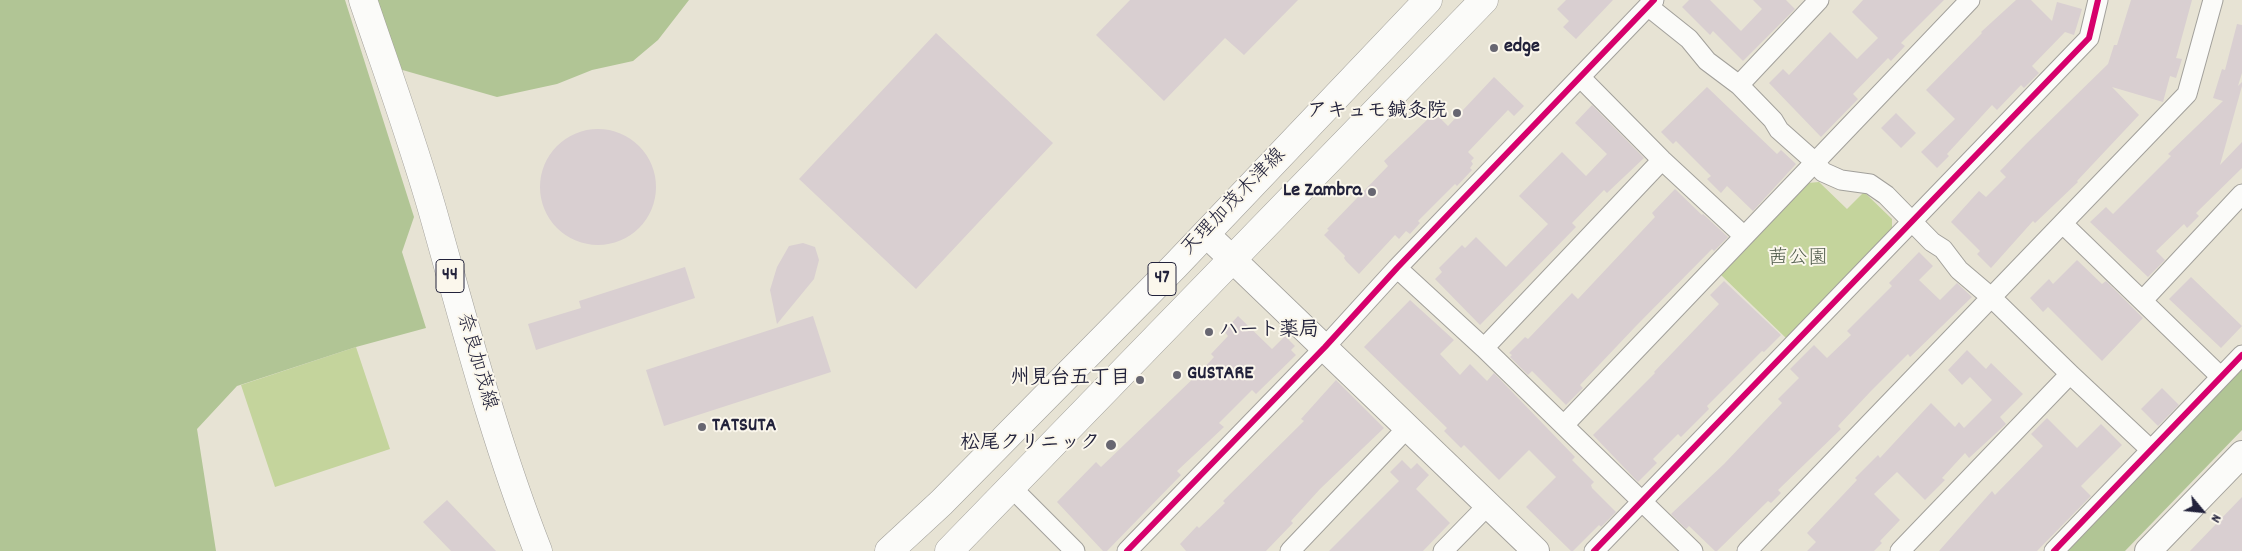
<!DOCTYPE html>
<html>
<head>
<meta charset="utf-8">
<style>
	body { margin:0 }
	#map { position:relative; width:2242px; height:551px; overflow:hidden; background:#e7e3d4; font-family:Dekko,sans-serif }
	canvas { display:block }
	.north { position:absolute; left:2177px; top:486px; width:50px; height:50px; -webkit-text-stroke:4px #fbf7ec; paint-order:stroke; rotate:118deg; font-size:14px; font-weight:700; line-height:20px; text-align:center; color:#22223b }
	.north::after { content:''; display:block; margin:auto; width:18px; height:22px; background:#22223b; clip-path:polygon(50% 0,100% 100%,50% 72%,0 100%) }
</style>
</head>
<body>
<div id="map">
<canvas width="2242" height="551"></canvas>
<div class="north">N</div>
</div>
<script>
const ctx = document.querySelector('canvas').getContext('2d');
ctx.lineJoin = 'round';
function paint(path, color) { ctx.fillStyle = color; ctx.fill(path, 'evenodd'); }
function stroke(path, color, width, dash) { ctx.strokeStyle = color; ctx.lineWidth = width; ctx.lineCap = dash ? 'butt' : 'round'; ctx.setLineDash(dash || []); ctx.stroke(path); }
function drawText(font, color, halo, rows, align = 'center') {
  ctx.font = font + ' Dekko,"Klee One",sans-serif'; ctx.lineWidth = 4; ctx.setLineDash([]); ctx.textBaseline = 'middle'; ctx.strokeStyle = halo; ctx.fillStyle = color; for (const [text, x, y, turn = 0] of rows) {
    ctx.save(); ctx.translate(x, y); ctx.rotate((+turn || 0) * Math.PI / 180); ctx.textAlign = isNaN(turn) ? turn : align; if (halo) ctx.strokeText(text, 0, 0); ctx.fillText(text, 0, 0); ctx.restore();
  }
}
const green = new Path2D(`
	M1819,182L1847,209L1864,192L1892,219V230L1787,339L1720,274L1808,183Z
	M356,347L390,449L275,487L241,385Z`);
const forest = new Path2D(`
	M0,0H345L414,217L402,252L426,328L356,347L237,386L197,429L216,551H0Z
	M376,0H689L658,40L633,61L592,70L557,84L497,97L399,69Z
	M2242,365V430L2125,551H2063Z`);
const building = new Path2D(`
	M1130,0H1298L1244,55L1225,38L1164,101L1096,35Z
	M1566,0H1613L1576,39L1563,27L1569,21L1557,9Z
	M1689,0H1710L1741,31L1762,9L1753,0H1786L1795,9L1743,61L1713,31L1710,35L1682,7Z
	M1863,0H1944L1901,43L1905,46L1891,61L1888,58L1853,94L1858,99L1821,137L1769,83L1783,69L1789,75L1830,32L1857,59L1878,38L1852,12Z
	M2016,0H2031L2052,21L2057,2L2082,9L2074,35L2065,32L2032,66L2039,73L2024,88L2021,85L1997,110L1992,105L1947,154L1949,156L1937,168L1921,152L1955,119L1926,90L1982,33L1981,32Z
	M2131,0H2192L2177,55L2176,58L2182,59L2176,78L2170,76L2163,102L2112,87L2139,115L2077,181L2078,182L2035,223L2033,221L1991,268L1977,254L1980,251L1951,222L1979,191L1986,197L2006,177L2000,171L2026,144L2108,64L2114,45H2117Z
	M2237,24L2242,25V73L2238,86L2242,82V86L2220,165L2242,142V168L2196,213L2199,216L2187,228L2184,224L2156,251L2165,260L2148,277L2090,222L2106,207L2113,214L2171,156L2168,154L2223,101L2213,98L2222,69L2225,70Z
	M936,33L1053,143L916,289L799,179Z
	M1494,77L1524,106L1514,116L1508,110L1468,152L1474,158L1471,161L1473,164L1470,168L1472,170L1457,186L1455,184L1418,221L1420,223L1410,234L1406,231L1399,239L1395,235L1359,274L1346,261L1344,258L1345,256L1324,235L1329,230L1327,229L1388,166L1384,161L1429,118L1435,113L1448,126Z
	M1707,87L1777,154L1781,150L1796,164L1753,211L1727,186L1721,193L1707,179L1711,176L1676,141L1673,144L1661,132Z
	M1592,105L1644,158L1607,193L1604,190L1572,223L1576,227L1480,325L1435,279L1442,272L1439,268L1462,245L1465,248L1476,237L1506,267L1548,224L1519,196L1562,152L1586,176L1607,154L1575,123Z
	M1896,113L1916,133L1901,148L1881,128Z
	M540 187a58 58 0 1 1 116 0a58 58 0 1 1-116 0Z
	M1675,189L1702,215L1703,214L1728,237L1714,251L1712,249L1636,326L1580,385L1583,388L1566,405L1532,371L1528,375L1510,357L1512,355L1509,353L1525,337L1528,339L1572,293L1578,299L1655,217L1652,213Z
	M803,243L815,247L819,260L814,279L777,324L770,290L777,267L789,246Z
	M1919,252L1933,266L1919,280L1940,300L1957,283L1972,297L1910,357L1908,354L1871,391L1838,426L1841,429L1778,490L1781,493L1771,503L1768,501L1717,551H1715L1689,526L1686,529L1671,514L1724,464L1782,403L1778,399L1799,378L1790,369L1814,345L1827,358L1851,335L1847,331L1892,286L1889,283Z
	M2077,260L2102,284L2106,281L2143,318L2102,361L2048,307L2043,312L2030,298L2049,279L2053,284Z
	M685,267L695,298L536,350L528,324L581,308L579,301Z
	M2191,277L2242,326L2221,348L2169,299Z
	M1724,281L1781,335L1764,352L1762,351L1707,406L1709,409L1681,437L1678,434L1653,459L1657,463L1638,482L1593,435L1655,373L1654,372L1719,304L1710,295Z
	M1410,300L1454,340L1440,354L1460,375L1470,364L1487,381L1494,373L1575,457L1572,460L1594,482L1591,485L1592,488L1616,512L1601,527L1599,525L1573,551H1571L1526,507L1556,477L1529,450L1499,480L1464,445L1461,448L1444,431L1447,428L1364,347Z
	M813,316L831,372L664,426L646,370Z
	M1238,316L1272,349L1285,336L1295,346L1291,350L1296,355L1256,394L1252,390L1219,423L1224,427L1177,471L1181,475L1107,551H1103L1057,502L1096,462L1101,467L1202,370L1214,357L1211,354L1228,336L1224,331Z
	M1967,350L1986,369L1991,363L2023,394L2000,417L2006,424L1969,458L1965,453L1942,478L1945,480L1925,500L1897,472L1874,494L1900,520L1880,541L1882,543L1874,551H1807L1816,542L1807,533L1857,480L1855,478L1878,455L1880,458L1931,403L1955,427L1959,422L1964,428L1992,400L1970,377L1962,385L1948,370Z
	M1336,380L1384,428L1320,489L1291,521L1293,523L1266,551H1186L1180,544L1197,526L1199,528L1225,503L1223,501L1304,421L1301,419Z
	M2162,388L2179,405L2158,426L2141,409Z
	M2047,418L2077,448L2101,424L2122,445L2081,486L2091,496L2037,551H1939L1992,491L1995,495L2043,446L2031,434Z
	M1402,460L1411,469L1417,463L1429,475L1416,489L1450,523L1423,551H1329L1399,481L1390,472Z
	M2242,497V551H2190Z
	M447,500L496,551H451L423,522Z`);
const street = new Path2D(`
	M1649,7L1689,39L1707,61L1739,85L1773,120L1779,130L1815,162L1823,172L1841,180L1870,184L1886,195L1932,242L1943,249L1959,270L1992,298L2070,374L2151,450
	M1581,78L1662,160L1744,236
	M1739,85L1819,0
	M2063,224L2221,377
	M1397,268L1484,348L1693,551
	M2143,300L2242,194
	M1484,348L1662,160
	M1564,425L1970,0
	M1011,487L1075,551
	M1127,551L1325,347L1397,268L1654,0
	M1290,551L1408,427
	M1443,551L1489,504
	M1594,551L2089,38L2098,0
	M1747,551L2187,94L2213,0
	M1900,551L2070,374
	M2054,551L2242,355`);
const secondary = new Path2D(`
	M1206,234L1536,551
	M2148,551L2242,454`);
const primary = new Path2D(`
	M363,0C388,74 415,147 436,223C467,333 496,444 538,551
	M889,551L941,503L1175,266L1428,0
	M949,551L1484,0`);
const cycleway = new Path2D(`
	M1127,551L1325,347L1397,268L1654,0
	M1594,551L2089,38L2098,0
	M2054,551L2242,355`);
const markers = [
	[1494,48,5,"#676671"],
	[1457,113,5,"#676671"],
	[1372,192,5,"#676671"],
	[1209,332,5,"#676671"],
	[1177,375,5,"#676671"],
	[1140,380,5,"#676671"],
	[702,427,5,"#676671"],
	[1111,445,6,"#676671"]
];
const shields = [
	[450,276,28],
	[1162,279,28]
];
const shieldNames = [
	["44",450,276],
	["47",1162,279]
];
const poiNames = [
	["edge",1504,48],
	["アキュモ鍼灸院",1447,113,"right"],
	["Le Zambra",1362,192,"right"],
	["ハート薬局",1219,332],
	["GUSTARE",1187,375],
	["州見台五丁目",1130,380,"right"],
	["TATSUTA",712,427],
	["松尾クリニック",1100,445,"right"]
];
const streetNames = [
	["天理加茂木津線",1235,203,-46],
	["奈良加茂線",475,362,74]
];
const parkNames = [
	["茜公園",1798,260]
];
paint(green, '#c4d49c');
paint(forest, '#b1c595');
paint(building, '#d9cfd1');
stroke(street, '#a2a09b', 21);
stroke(secondary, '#a2a09b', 28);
stroke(primary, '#a2a09b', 29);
stroke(street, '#fbfbf9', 19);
stroke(secondary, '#fbfbf9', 26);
stroke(primary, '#fbfbf9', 28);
stroke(cycleway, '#d6006c', 6);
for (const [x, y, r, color] of markers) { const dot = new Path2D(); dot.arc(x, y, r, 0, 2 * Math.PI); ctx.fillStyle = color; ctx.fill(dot); stroke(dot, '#fbf7ec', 2); }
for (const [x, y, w] of shields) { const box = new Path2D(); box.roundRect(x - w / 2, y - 16.5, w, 33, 4); ctx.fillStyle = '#fbf7ec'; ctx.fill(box); stroke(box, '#22223b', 1); }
drawText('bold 19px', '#22223b', null, shieldNames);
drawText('bold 20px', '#22223b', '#fbf7ec', poiNames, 'left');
drawText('20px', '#22223b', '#fbf7ec', streetNames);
drawText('20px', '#515c4d', '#fbf7ec', parkNames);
</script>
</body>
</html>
